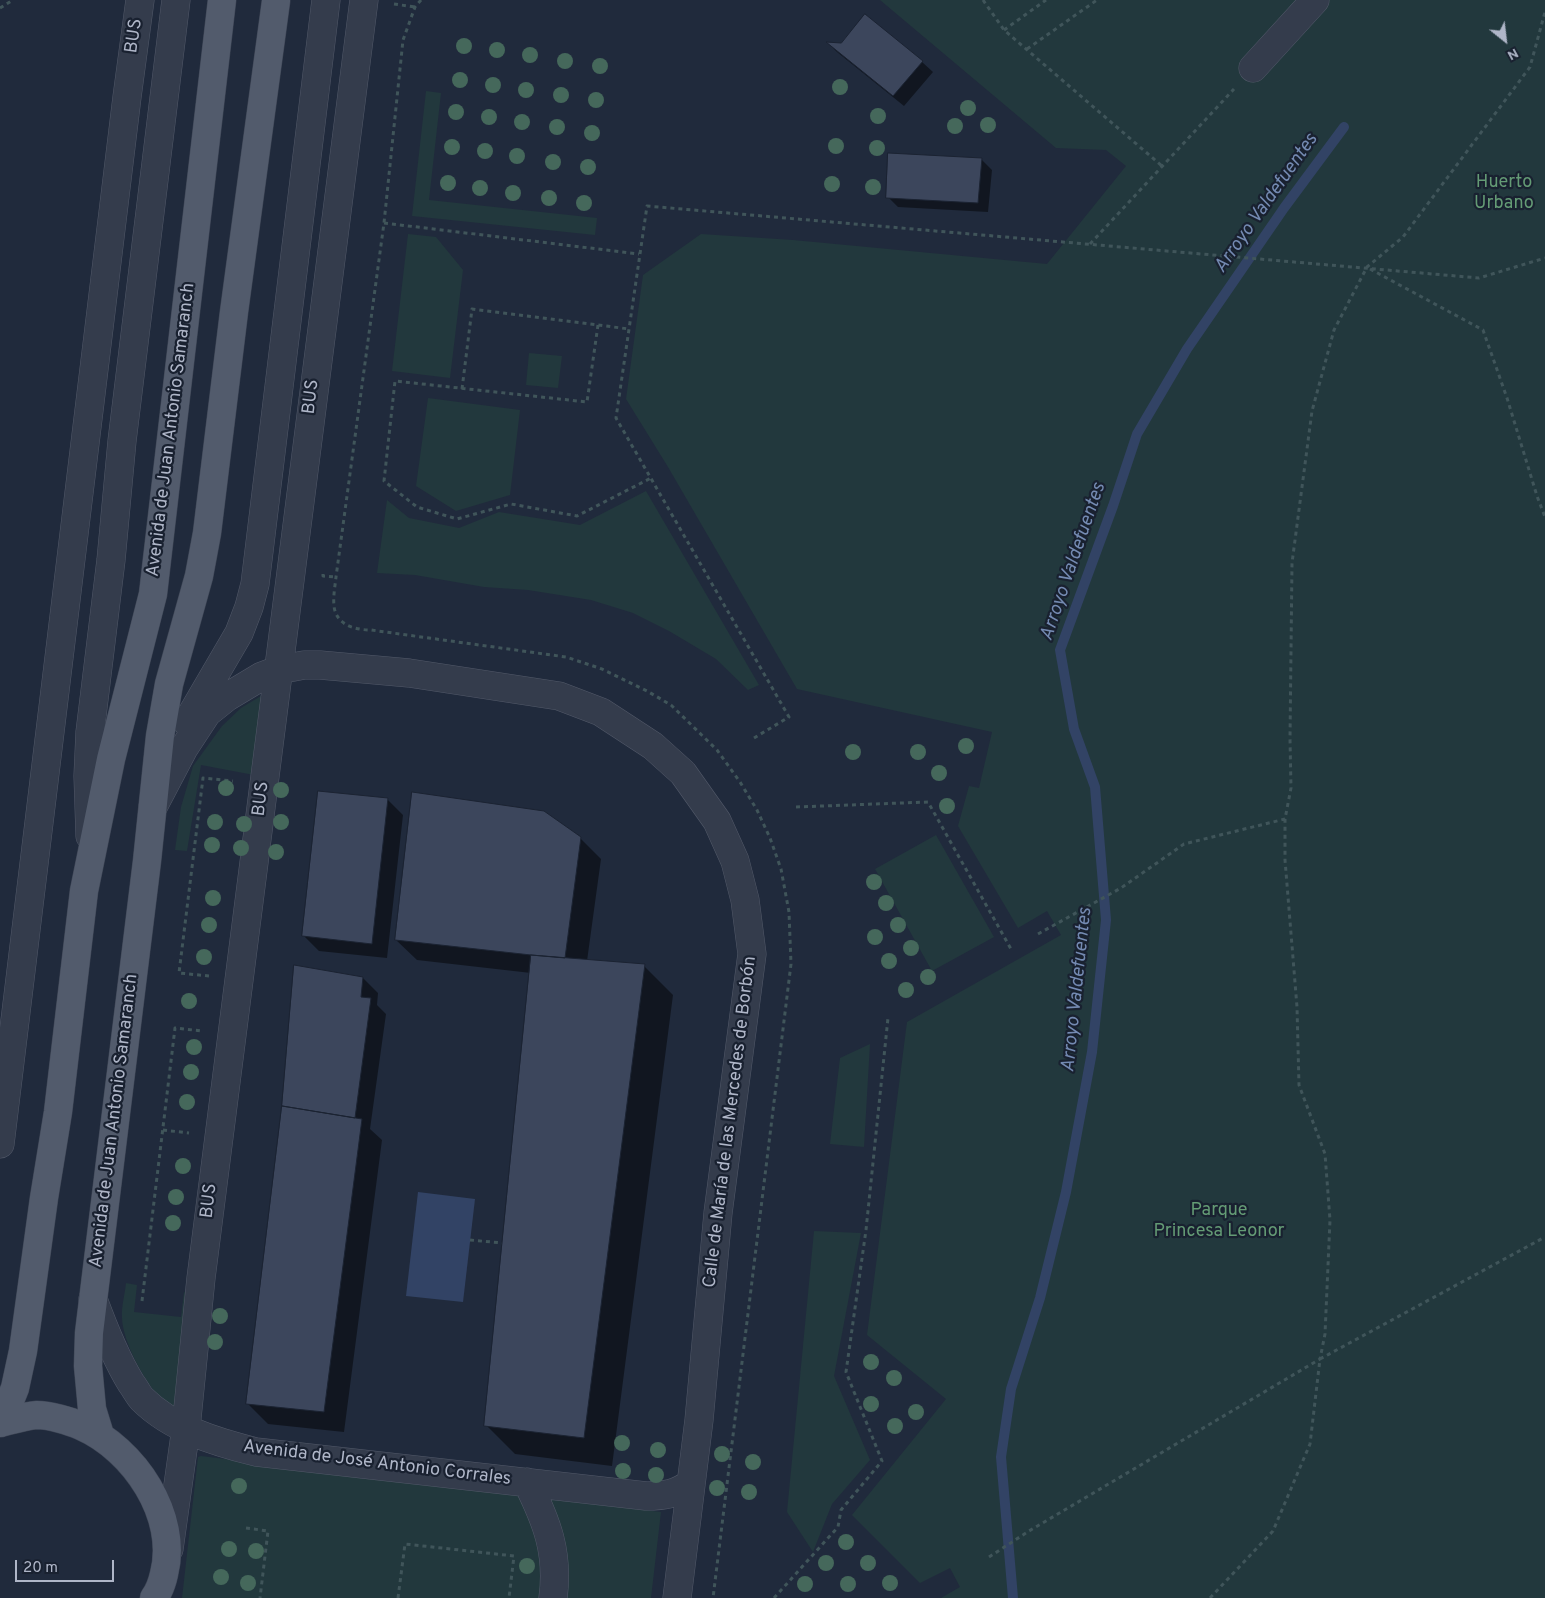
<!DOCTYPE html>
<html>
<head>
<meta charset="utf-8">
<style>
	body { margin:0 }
	#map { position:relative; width:1545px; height:1598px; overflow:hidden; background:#202a3c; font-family:Overpass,sans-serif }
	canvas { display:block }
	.north { position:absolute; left:1480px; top:15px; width:50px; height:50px; -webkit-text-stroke:4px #192130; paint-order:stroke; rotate:151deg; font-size:14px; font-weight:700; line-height:20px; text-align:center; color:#afb6c8 }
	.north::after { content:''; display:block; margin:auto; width:18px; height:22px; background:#afb6c8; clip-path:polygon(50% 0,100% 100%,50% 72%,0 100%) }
	.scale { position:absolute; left:15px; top:1560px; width:99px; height:22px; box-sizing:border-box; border:2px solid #afb6c8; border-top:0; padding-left:6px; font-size:15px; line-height:18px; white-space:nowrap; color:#afb6c8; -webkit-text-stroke:4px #192130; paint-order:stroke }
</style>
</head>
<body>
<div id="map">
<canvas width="1545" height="1598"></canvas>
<div class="north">N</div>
<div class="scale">20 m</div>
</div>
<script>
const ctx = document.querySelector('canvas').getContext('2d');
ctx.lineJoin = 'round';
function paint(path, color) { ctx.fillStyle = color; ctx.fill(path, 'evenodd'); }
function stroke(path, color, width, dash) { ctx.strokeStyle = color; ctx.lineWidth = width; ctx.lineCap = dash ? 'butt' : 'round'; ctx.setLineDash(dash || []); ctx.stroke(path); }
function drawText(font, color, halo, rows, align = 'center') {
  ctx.font = font + ' Overpass,sans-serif'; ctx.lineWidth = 4.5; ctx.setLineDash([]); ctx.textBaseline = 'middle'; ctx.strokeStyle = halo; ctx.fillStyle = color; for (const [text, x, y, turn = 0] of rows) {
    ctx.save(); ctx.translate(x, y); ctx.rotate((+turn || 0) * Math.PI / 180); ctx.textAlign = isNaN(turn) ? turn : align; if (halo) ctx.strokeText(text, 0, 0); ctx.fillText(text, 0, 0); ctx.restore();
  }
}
const green = new Path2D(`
	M880,0H1545V1598H941L960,1587L950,1568L920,1583L852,1515L946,1399L867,1335L907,1022L1061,935L1047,911L1018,928L958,826L969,786L979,788L992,732L797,689L668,467L626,399L643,275L701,234L793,240L1047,264L1126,166L1106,150L1056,148Z
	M426,91L441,93L429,200L597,218L595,235L412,216Z
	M408,234L436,237L463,270L450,378L392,371Z
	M529,353L562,356L558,388L526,385Z
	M428,398L520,410L510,495L456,511L416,486Z
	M646,491L759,685L748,690L716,659L669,631L633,613L591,600L528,590L484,587L415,575L377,573L387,500L409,518L459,528L499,512L580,525Z
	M266,693L254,775L201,765L187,851L175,850L181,807L193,766L222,726L241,708Z
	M936,835L994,937L932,971L875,869Z
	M870,1044L864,1147L830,1144L840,1058Z
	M814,1231L861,1233L834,1376L870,1460L832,1504L813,1552L787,1512Z
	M126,1283L137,1285L134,1312L181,1317L184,1292L191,1293L176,1411C170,1406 163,1402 158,1396C143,1378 123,1342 122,1318C121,1307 125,1294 126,1283Z
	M201,1456L661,1512L651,1598H182L198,1457Z`);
const water = new Path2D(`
	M418,1192L475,1199L463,1302L406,1296Z`);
const shadow = new Path2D(`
	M866,16L922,62L933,72L904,106L837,52L829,44H841Z
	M982,160L992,170L988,212L898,207L888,197Z
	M388,800L403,815L387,958L319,951L304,936Z
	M580,838L601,859L587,961L644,966L673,995L612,1466L515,1454L486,1425L531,973L417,960L396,940Z
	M363,978L378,993L377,1005L386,1014L370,1129L382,1140L344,1432L268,1424L248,1404L283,1106Z`);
const stream = new Path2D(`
	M1013,1598L1001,1457L1011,1389L1040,1298L1066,1192L1092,1052L1106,920L1095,787L1074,729L1060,650L1113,506L1137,434L1187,349L1284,208L1344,127`);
const building = new Path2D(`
	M865,14L923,61L893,96L826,42L841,43Z
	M888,153L982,158L978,203L886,198Z
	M318,791L388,798L372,944L302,936Z
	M412,792L544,811L581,837L565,958L531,955L395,940Z
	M531,955L645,964L584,1438L484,1426Z
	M294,965L363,977L361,997L371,998L355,1118L282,1106Z
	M282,1106L362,1119L324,1412L246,1404Z`);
const path = new Path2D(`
	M421,0L415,7L403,40L384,223L336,577C335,586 333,597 334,606C336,625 355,630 371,630L566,657L602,669L647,691L671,705L717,750L740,782L757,810L770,838L781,869L789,912L791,964L713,1598
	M983,0L1004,30L1162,166
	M394,4L415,7
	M0,8L13,0
	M1004,30L1046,0
	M1027,49L1097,0
	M384,223L639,254
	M1090,244L1234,89
	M1370,269L1483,330L1507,398L1537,496L1545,517
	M598,325L587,402L395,381L384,481L417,507L457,519L511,504L577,516L651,478
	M462,389L472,309L629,329
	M323,574V576L336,577
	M754,738L789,717L616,418L647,206L1479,278L1545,258
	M796,807L928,802L1011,949
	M1038,934L1121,888L1184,844L1285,819
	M209,976L179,973L203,778L233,781
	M163,1130L189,1133
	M470,1240L502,1243
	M142,1301L175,1028L202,1031
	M246,1528L268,1531L260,1598
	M989,1557L1029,1531L1320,1359L1325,1334L1330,1220L1325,1154L1299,1085L1297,1007L1285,860V819L1291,788L1290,739L1292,563L1312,411L1334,330L1367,267L1403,237L1530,67L1545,12
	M398,1598L405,1544L514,1556L509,1598
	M774,1598L838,1527L841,1510L882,1461L846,1372L866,1230L888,1018
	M1210,1598L1273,1531L1310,1444L1320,1359L1545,1237`);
const minor = new Path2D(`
	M1253,68L1315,0
	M187,722L239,633L249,607L255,584L326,0
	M153,807L184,748L207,713L227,697L262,676L278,670L304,665H320L409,673L559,696L601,712L653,746L683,773L717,821L735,861L745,900L752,954L718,1213L699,1420L677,1598
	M90,836L88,776L90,732L111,560L122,441L176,0
	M0,1144L127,97L140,0
	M93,1299C104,1329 115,1357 131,1383C135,1388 138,1395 142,1399C172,1429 216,1442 256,1452L646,1496C664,1496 677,1494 691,1483
	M527,1482C547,1522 559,1553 553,1598
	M169,1549L186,1428L201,1278L364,0`);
const major = new Path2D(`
	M0,1423C12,1420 25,1416 37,1415C49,1415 70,1421 81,1426C134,1449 179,1516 164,1574C162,1583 160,1590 154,1598
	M1,1423L15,1388L23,1351L44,1198L58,1112L84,891L111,759L153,594L222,0
	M100,1435L92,1409L88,1366L89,1333L147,861L160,736L169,684L199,576L207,533L234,312L276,1`);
const trees = [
	[464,46],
	[497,50],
	[530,55],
	[565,61],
	[600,66],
	[460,80],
	[493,85],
	[840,87],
	[526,90],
	[561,95],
	[596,100],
	[968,108],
	[456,112],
	[878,116],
	[489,117],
	[522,122],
	[988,125],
	[955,126],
	[557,127],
	[592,133],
	[836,146],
	[452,147],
	[877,148],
	[485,151],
	[517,156],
	[553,162],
	[588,167],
	[448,183],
	[832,184],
	[873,187],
	[480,188],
	[513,193],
	[549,198],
	[584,203],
	[966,746],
	[853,752],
	[918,752],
	[939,773],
	[226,788],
	[281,790],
	[947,806],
	[215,822],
	[281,822],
	[244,824],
	[212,845],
	[241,848],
	[276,852],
	[874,882],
	[213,898],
	[886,903],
	[209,925],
	[898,925],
	[875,937],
	[911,948],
	[204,957],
	[889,961],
	[928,977],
	[906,990],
	[189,1001],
	[194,1047],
	[191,1072],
	[187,1102],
	[183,1166],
	[176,1197],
	[173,1223],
	[220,1316],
	[215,1342],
	[871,1362],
	[894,1378],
	[871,1404],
	[916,1412],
	[895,1426],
	[622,1443],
	[658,1450],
	[722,1454],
	[753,1462],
	[623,1471],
	[656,1475],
	[239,1486],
	[717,1488],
	[749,1492],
	[846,1542],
	[229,1549],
	[256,1551],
	[826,1563],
	[868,1563],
	[527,1566],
	[221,1577],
	[248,1583],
	[890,1583],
	[805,1584],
	[848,1584]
];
const streetNames = [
	["BUS",135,36,-82],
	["BUS",312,397,-83],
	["Avenida de Juan Antonio Samaranch",172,430,-83],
	["BUS",262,799,-83],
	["Avenida de Juan Antonio Samaranch",115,1121,-83],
	["Calle de María de las Mercedes de Borbón",731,1122,-83],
	["BUS",210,1201,-83],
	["Avenida de José Antonio Corrales",377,1464,7]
];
const parkNames = [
	["Huerto",1504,183],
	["Urbano",1504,204],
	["Parque",1219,1211],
	["Princesa Leonor",1219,1232]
];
const waterNames = [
	["Arroyo Valdefuentes",1267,204,-55],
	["Arroyo Valdefuentes",1074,562,-71],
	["Arroyo Valdefuentes",1078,990,-84]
];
paint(green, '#22383d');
paint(water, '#324365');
paint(shadow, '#0007');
stroke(stream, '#324365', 10);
paint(building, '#3c465c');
stroke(building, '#1b2332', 1);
stroke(minor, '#525969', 29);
stroke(major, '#3d4555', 29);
stroke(path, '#40555a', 3, [4, 4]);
stroke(minor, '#343c4c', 28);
stroke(major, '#525b6c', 28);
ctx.fillStyle = '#45685b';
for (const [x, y] of trees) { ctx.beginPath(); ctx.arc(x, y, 8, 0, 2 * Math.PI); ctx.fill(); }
drawText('18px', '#afb6c8', '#192130', streetNames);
drawText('18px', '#649b75', '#192130', parkNames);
drawText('italic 19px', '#748ab2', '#192130', waterNames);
</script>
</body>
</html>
